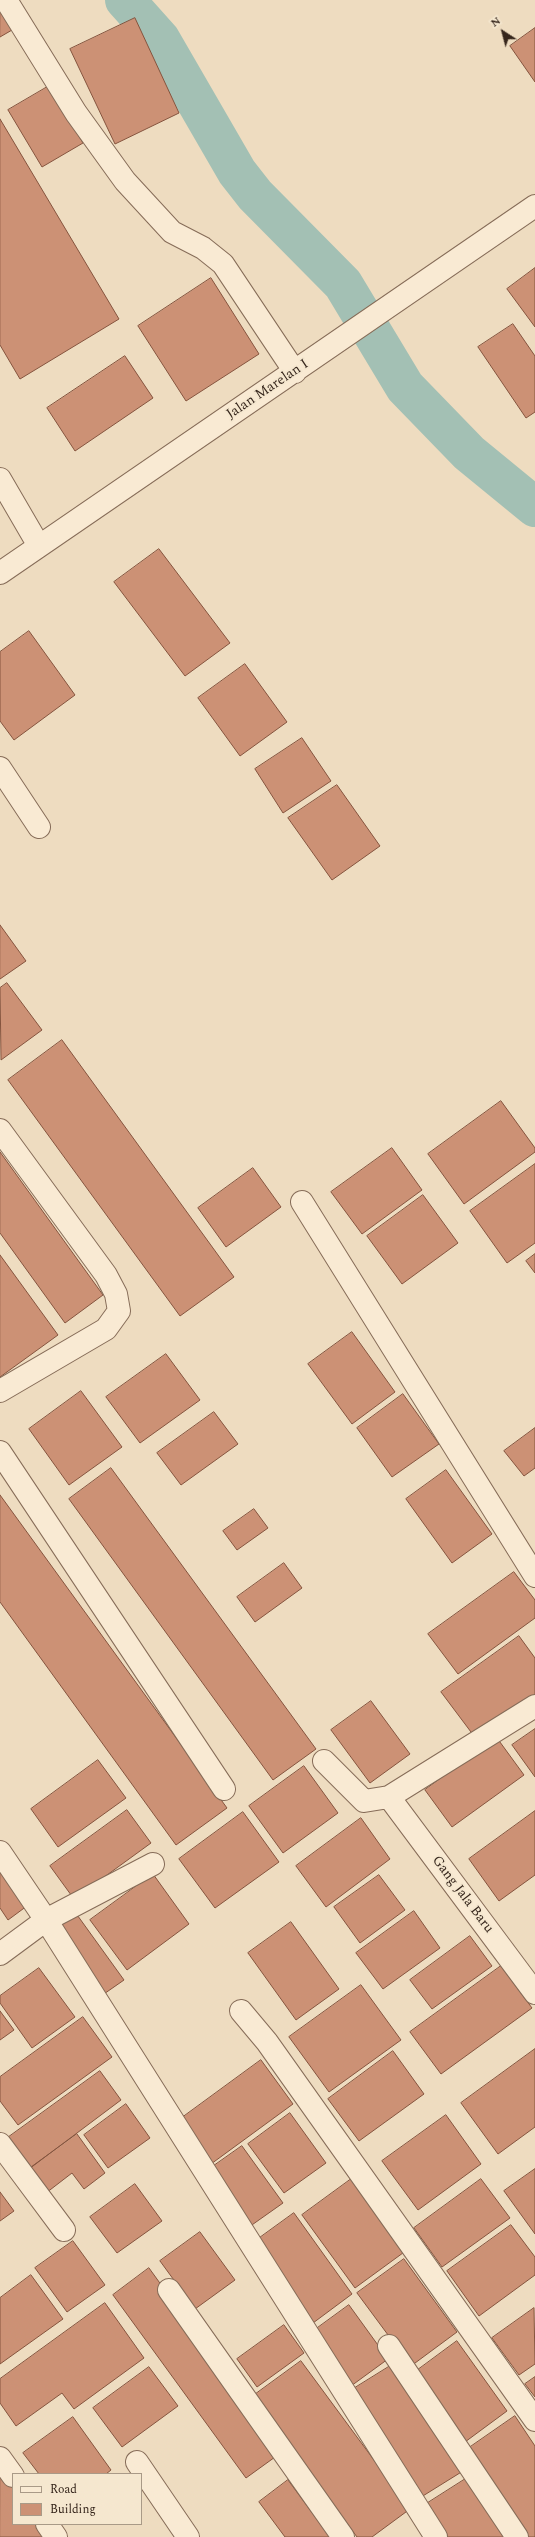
<!DOCTYPE html>
<html>
<head>
<meta charset="utf-8">
<style>
	body { margin:0 }
	#map { position:relative; width:535px; height:2537px; overflow:hidden; background:#eedcc0; font-family:Spectral,serif }
	canvas { display:block }
	.legend { position:absolute; left:12px; top:2473px; width:130px; height:52px; box-sizing:border-box; background:#f5e7cf; border:1px solid #a99a87; margin:0; padding:5px 7px; list-style:none; font-size:12px; color:#36261c }
	.legend li { display:flex; align-items:center; gap:8px; height:20px }
	.legend b { width:20px; border:1px solid #a99a87 }
	.north { position:absolute; left:483px; top:12px; width:40px; height:40px; -webkit-text-stroke:3px #f5e7cf; paint-order:stroke; rotate:324deg; font-size:11px; font-weight:700; line-height:16px; text-align:center; color:#36261c }
	.north::after { content:''; display:block; margin:auto; width:14px; height:18px; background:#36261c; clip-path:polygon(50% 0,100% 100%,50% 72%,0 100%) }
</style>
</head>
<body>
<div id="map">
<canvas width="535" height="2537"></canvas>
<ul class="legend">
<li><b style="height:5px;background:#f9ead3"></b>Road</li>
<li><b style="height:11px;background:#cc9175"></b>Building</li>
</ul>
<div class="north">N</div>
</div>
<script>
const ctx = document.querySelector('canvas').getContext('2d');
ctx.lineJoin = 'round';
function stroke(path, color, width, dash) { ctx.strokeStyle = color; ctx.lineWidth = width; ctx.lineCap = dash ? 'butt' : 'round'; ctx.setLineDash(dash || []); ctx.stroke(path); }
function paint(path, color) { ctx.fillStyle = color; ctx.fill(path, 'evenodd'); }
function drawText(font, color, halo, rows, align = 'center') {
  ctx.font = font + ' Spectral,serif'; ctx.lineWidth = 3.5; ctx.setLineDash([]); ctx.textBaseline = 'middle'; ctx.strokeStyle = halo; ctx.fillStyle = color; for (const [text, x, y, turn = 0] of rows) {
    ctx.save(); ctx.translate(x, y); ctx.rotate((+turn || 0) * Math.PI / 180); ctx.textAlign = isNaN(turn) ? turn : align; if (halo) ctx.strokeText(text, 0, 0); ctx.fillText(text, 0, 0); ctx.restore();
  }
}
const canal = new Path2D(`
	M125,0L160,39L237,172L255,195L343,284L405,387L469,453L535,507`);
const building = new Path2D(`
	M0,11L12,30L0,37Z
	M135,18L179,113L115,144L70,49Z
	M535,28V82L510,46Z
	M49,86L83,143L42,167L8,110Z
	M0,119L119,319L20,379L0,345Z
	M535,268V327L507,289Z
	M211,278L259,354L186,401L138,326Z
	M513,324L535,356V412L526,418L478,347Z
	M125,356L153,398L75,451L47,408Z
	M159,549L230,643L185,676L114,582Z
	M29,631L75,695L14,740L0,721V652Z
	M245,664L287,722L240,756L198,698Z
	M302,738L331,781L283,813L255,769Z
	M337,785L380,846L332,880L288,818Z
	M0,925L26,961L0,979Z
	M7,983L42,1030L1,1060L0,988Z
	M62,1040L234,1277L180,1316L8,1080Z
	M501,1101L535,1148V1152L464,1204L428,1154Z
	M392,1148L422,1190L362,1234L331,1192Z
	M0,1152L103,1295L65,1323L0,1233Z
	M535,1164V1243L507,1263L470,1211Z
	M253,1168L281,1207L226,1247L198,1208Z
	M423,1195L458,1243L402,1284L367,1236Z
	M535,1254V1273L526,1261Z
	M0,1255L58,1335L0,1377Z
	M352,1332L395,1392L352,1424L308,1364Z
	M166,1354L200,1400L140,1443L106,1397Z
	M81,1391L122,1447L69,1485L29,1429Z
	M403,1394L439,1444L392,1477L357,1428Z
	M214,1412L238,1444L181,1485L157,1453Z
	M535,1428V1468L524,1476L504,1451Z
	M111,1468L316,1749L273,1780L69,1499Z
	M446,1470L492,1534L452,1563L406,1499Z
	M0,1495L227,1808L176,1845L0,1602Z
	M254,1509L268,1528L237,1550L223,1531Z
	M284,1563L302,1588L255,1622L237,1597Z
	M514,1572L535,1600V1618L458,1674L428,1634Z
	M519,1636L535,1658V1698L477,1740L441,1692Z
	M371,1701L410,1754L370,1783L331,1730Z
	M535,1729V1777L512,1745Z
	M497,1738L524,1775L452,1827L425,1790Z
	M98,1760L126,1798L58,1847L31,1809Z
	M304,1766L338,1813L283,1853L249,1806Z
	M127,1810L151,1843L74,1899L50,1866Z
	M535,1811V1875L499,1901L469,1859Z
	M243,1812L279,1862L215,1908L179,1859Z
	M361,1818L390,1859L326,1907L296,1866Z
	M0,1859L31,1903L8,1920L0,1908Z
	M153,1874L189,1924L127,1970L90,1920Z
	M379,1875L405,1910L360,1943L334,1907Z
	M414,1911L440,1948L383,1989L356,1953Z
	M75,1912L124,1980L101,1996L53,1928Z
	M291,1922L339,1989L296,2020L248,1953Z
	M470,1936L492,1966L432,2009L410,1980Z
	M501,1966L532,2008L441,2074L410,2032Z
	M39,1968L75,2017L32,2048L0,2003V1996Z
	M361,1985L401,2040L329,2092L289,2037Z
	M0,2011L14,2030L0,2040Z
	M83,2017L112,2057L18,2125L0,2101V2077Z
	M535,2049V2127L498,2154L461,2103Z
	M393,2051L424,2094L359,2141L328,2099Z
	M261,2060L293,2104L211,2164L179,2120Z
	M100,2071L121,2100L29,2169L6,2139Z
	M126,2104L150,2138L108,2168L84,2135Z
	M290,2113L326,2163L284,2193L248,2144Z
	M446,2115L481,2164L418,2210L382,2161Z
	M77,2134L105,2173L84,2189L72,2173L46,2193L29,2169Z
	M242,2146L283,2203L249,2227L208,2170Z
	M535,2169V2234L504,2191Z
	M354,2177L407,2250L355,2288L302,2215Z
	M481,2179L510,2218L442,2267L414,2228Z
	M135,2184L162,2221L117,2253L90,2217Z
	M0,2192L14,2211L0,2221Z
	M294,2213L352,2294L313,2323L254,2242Z
	M511,2225L535,2257V2275L479,2316L447,2271Z
	M200,2232L235,2280L195,2309L160,2261Z
	M73,2241L105,2285L67,2312L35,2268Z
	M404,2259L457,2332L411,2366L357,2293Z
	M149,2268L282,2452L246,2478L113,2295Z
	M31,2275L63,2319L0,2364V2298Z
	M105,2303L144,2358L74,2409L62,2393L16,2426L0,2403V2379Z
	M349,2305L388,2359L351,2386L312,2332Z
	M534,2308L535,2364L519,2375L492,2338Z
	M284,2325L304,2353L257,2387L237,2359Z
	M457,2341L507,2411L465,2442L415,2372Z
	M301,2361L410,2509L372,2537H357L253,2396Z
	M395,2363L463,2471L418,2499L350,2391Z
	M149,2367L178,2406L122,2447L93,2408Z
	M535,2377V2397L525,2384Z
	M515,2416L535,2446V2537H524L466,2450Z
	M73,2417L111,2470L106,2474H39L23,2453Z
	M0,2471L13,2488V2524H39L48,2537H0Z
	M467,2478L505,2537H442L423,2506Z
	M288,2480L330,2537H285L259,2502Z`);
const minor = new Path2D(`
	M6,0L76,113L125,181L172,232L203,248L223,264L295,372
	M0,479L39,546
	M0,573L535,206
	M0,768L39,827
	M0,1130L106,1275L116,1294L119,1311L106,1329L0,1391
	M302,1202L535,1576
	M0,1452L224,1789
	M324,1761L364,1801L389,1797L535,1706
	M389,1797L535,1993
	M0,1852L46,1920L0,1954
	M153,1864L46,1920L436,2537
	M241,2011L267,2042L535,2420
	M0,2144L64,2230
	M169,2290L343,2537
	M389,2346L517,2537
	M0,2458L13,2476
	M137,2462L188,2537
	M47,2524L56,2537`);
const streetNames = [
	["Jalan Marelan I",268,390,-34],
	["Gang Jala Baru",462,1895,53]
];
stroke(canal, '#a3c0b4', 40);
paint(building, '#cc9175');
stroke(building, '#85543e', 1);
stroke(minor, '#866c58', 24);
stroke(minor, '#f9ead3', 22);
drawText('14px', '#36261c', '#f5e7cf', streetNames);
</script>
</body>
</html>
